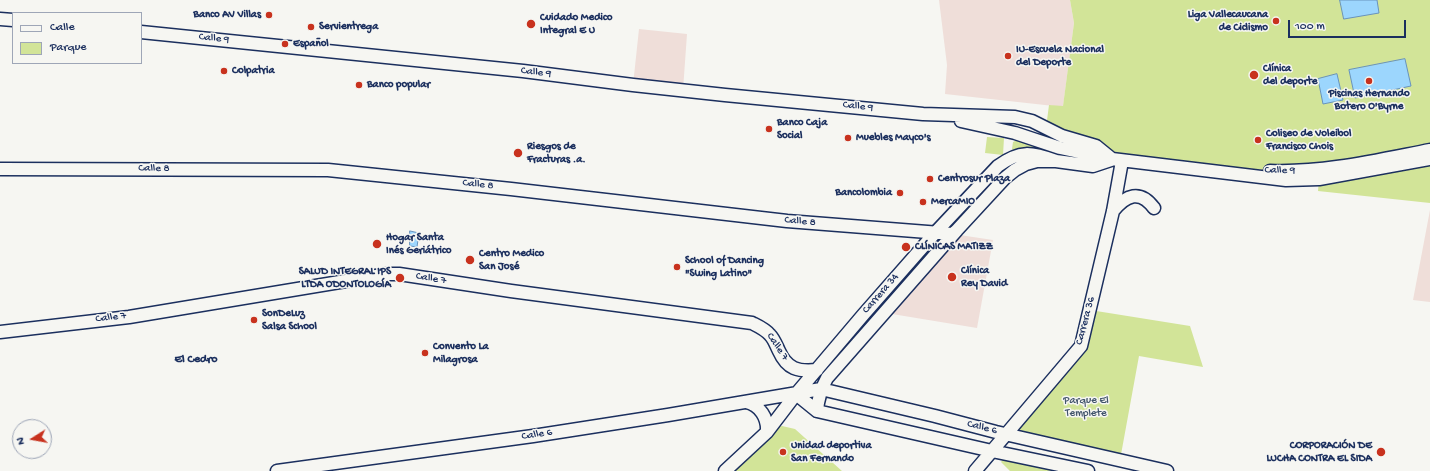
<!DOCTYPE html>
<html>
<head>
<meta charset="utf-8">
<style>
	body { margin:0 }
	#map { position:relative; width:1430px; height:471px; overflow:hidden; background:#f6f6f2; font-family:"Gochi Hand",sans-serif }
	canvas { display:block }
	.legend { position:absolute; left:12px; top:12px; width:130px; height:52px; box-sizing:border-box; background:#f6f6f2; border:1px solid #9ea6b7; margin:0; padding:5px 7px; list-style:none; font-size:12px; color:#1b2f5e }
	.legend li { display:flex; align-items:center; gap:8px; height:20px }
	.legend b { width:20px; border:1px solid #9ea6b7 }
	.north { position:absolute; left:12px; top:419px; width:40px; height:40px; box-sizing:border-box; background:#f6f6f2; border:1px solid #9ea6b7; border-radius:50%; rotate:259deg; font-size:11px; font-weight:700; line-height:16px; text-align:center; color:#1b2f5e }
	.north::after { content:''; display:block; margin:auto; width:14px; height:18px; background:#c8321e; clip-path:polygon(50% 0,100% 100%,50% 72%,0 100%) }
	.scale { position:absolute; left:1288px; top:20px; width:118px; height:18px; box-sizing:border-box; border:2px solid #1b2f5e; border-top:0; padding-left:5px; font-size:12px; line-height:14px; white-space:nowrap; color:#1b2f5e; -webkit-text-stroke:3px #f6f6f2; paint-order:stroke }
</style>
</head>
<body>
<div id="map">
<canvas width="1430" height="471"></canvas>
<ul class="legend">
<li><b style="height:5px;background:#f6f6f2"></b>Calle</li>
<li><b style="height:11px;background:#d2e498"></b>Parque</li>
</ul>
<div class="north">N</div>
<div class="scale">100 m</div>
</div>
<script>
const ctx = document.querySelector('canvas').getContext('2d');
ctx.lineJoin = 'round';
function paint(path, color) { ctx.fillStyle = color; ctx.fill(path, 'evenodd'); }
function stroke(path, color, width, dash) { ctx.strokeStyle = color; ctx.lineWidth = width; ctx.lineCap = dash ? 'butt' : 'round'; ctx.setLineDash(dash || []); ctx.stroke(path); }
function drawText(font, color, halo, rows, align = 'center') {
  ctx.font = font + ' "Gochi Hand",sans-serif'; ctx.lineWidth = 3; ctx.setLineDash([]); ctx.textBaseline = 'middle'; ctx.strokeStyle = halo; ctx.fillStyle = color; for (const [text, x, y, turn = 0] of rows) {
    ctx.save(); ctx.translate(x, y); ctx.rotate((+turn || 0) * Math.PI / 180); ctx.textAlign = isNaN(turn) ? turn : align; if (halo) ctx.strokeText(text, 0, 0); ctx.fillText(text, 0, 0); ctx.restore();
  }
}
const built = new Path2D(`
	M939,0H1070L1074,23L1063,107L945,94L947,65Z
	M639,29L687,34L683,90L633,85Z
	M1430,210V302L1413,300Z
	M953,234L993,240L977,328L886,313Z`);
const green = new Path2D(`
	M1070,0H1430V150L1287,172L1262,170L1140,157L1131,162L1046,128L1049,105L1063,106L1074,23Z
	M987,137L1004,138L1003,155L985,153Z
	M1017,140L1074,156L1026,151H1014L1012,149L1013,142Z
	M1430,159V203L1318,191L1319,179Z
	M1090,310L1190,326L1203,367L1139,356L1120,460L1007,434L1081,346Z
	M782,426L795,429L842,471H725L775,428Z
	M1004,458L1061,471H1010L1001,462Z`);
const water = new Path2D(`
	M1340,0H1377L1379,13L1344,19Z
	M1405,59L1411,86L1355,98L1349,70Z
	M1337,74L1343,100L1323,104L1318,79Z
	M410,231L419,233L417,247L410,246Z`);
const secondary = new Path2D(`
	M0,19L13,20
	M141,32L523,71L633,85L725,95L923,114L1015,117L1032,121L1062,136L1096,146L1112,159
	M961,121L1015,133L1060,148L1112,159L1286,180L1319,179L1430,159
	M0,169L328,170L511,189L787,221L953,234
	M1270,171C1324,173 1378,160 1430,150
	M1113,211C1126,195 1140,189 1154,208
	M0,332L129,317L388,274H399L511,291L752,323C758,326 765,329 770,335C774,339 776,345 779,351C787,369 798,372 817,370
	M796,394L817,411L992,451L1088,471
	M746,402C760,405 768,418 767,432
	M817,411C818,398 821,389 827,378L957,230L1005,178L1015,170L1026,164L1037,161H1056L1093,166L1111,160
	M277,471L533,436L668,415L821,389L935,416L996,432L1167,471
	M725,471L767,432L796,394L863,315L935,233L998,166C1020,150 1031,152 1056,161
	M975,471L1081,346L1113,211L1122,161`);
const markers = [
	[269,15,4,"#c8321e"],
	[1276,21,4,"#c8321e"],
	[531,24,5,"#c8321e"],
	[311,27,4,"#c8321e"],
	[285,44,4,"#c8321e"],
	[1008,56,4,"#c8321e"],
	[224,71,4,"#c8321e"],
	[1254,75,5,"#c8321e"],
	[1369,81,4,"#c8321e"],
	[359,85,4,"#c8321e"],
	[769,129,4,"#c8321e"],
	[848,138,4,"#c8321e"],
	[1258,140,4,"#c8321e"],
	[518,153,5,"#c8321e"],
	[930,179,4,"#c8321e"],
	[900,193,4,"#c8321e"],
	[923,202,4,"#c8321e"],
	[377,244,5,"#c8321e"],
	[906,247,5,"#c8321e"],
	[470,260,5,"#c8321e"],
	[677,267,4,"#c8321e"],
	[952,277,5,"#c8321e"],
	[400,278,5,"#c8321e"],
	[254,320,4,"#c8321e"],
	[425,353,4,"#c8321e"],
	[783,452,4,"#c8321e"],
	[1381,452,5,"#c8321e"]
];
const poiNames = [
	["Banco AV Villas",261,15,"right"],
	["Liga Vallecaucana",1268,15,"right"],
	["de Ciclismo",1268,28,"right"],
	["Cuidado Medico",540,18],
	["Integral E U",540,31],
	["Servientrega",319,27],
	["Español",293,44],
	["IU-Escuela Nacional",1016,50],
	["del Deporte",1016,63],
	["Clínica",1263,69],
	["del deporte",1263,82],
	["Colpatria",232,71],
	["Banco popular",367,85],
	["Piscinas Hernando",1369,94,"center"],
	["Botero O'Byrne",1369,107,"center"],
	["Banco Caja",777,123],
	["Social",777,136],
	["Coliseo de Voleibol",1266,134],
	["Francisco Chois",1266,147],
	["Muebles Mayco's",856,138],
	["Riesgos de",527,147],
	["Fracturas .a.",527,160],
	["Centrosur Plaza",938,179],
	["Bancolombia",892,193,"right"],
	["MercaMIO",931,202],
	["Hogar Santa",386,238],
	["Inés Geriátrico",386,251],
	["CLÍNICAS MATIZZ",915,247],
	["Centro Medico",479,254],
	["San José",479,267],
	["School of Dancing",685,261],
	["\"Swing Latino\"",685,274],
	["Clínica",961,271],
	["Rey David",961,284],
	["SALUD INTEGRAL IPS",391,272,"right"],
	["LTDA ODONTOLOGÍA",391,285,"right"],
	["SonDeLuz",262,314],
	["Salsa School",262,327],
	["Convento La",433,347],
	["Milagrosa",433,360],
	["Unidad deportiva",791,446],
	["San Fernando",791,459],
	["CORPORACIÓN DE",1372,446,"right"],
	["LUCHA CONTRA EL SIDA",1372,459,"right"]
];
const streetNames = [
	["Calle 9",214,39,6],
	["Calle 9",536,73,7],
	["Calle 9",858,107,6],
	["Calle 8",154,169,1],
	["Calle 9",1280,171,1],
	["Calle 8",478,185,6],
	["Calle 8",800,222,5],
	["Calle 7",431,279,9],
	["Carrera 34",881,294,-49],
	["Calle 7",111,318,-7],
	["Carrera 36",1086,321,-75],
	["Calle 7",777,347,56],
	["Calle 6",982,428,14],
	["Calle 6",537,435,-9]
];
const parkNames = [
	["Parque El",1086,401],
	["Templete",1086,414]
];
const neighbourhoodNames = [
	["El Cedro",196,360]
];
paint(built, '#efded9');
paint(green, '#d2e498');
paint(water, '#9cd6fd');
stroke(water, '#6893bd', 1);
stroke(secondary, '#1b2f5e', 15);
stroke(secondary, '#f6f6f2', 12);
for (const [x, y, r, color] of markers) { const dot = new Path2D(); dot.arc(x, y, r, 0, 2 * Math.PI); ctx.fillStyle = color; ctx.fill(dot); stroke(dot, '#f6f6f2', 1.5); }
drawText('bold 11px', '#1b2f5e', '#f6f6f2', poiNames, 'left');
drawText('11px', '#1b2f5e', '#f6f6f2', streetNames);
drawText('11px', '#40536a', '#f6f6f2', parkNames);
drawText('bold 12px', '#1b2f5e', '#f6f6f2', neighbourhoodNames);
</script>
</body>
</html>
